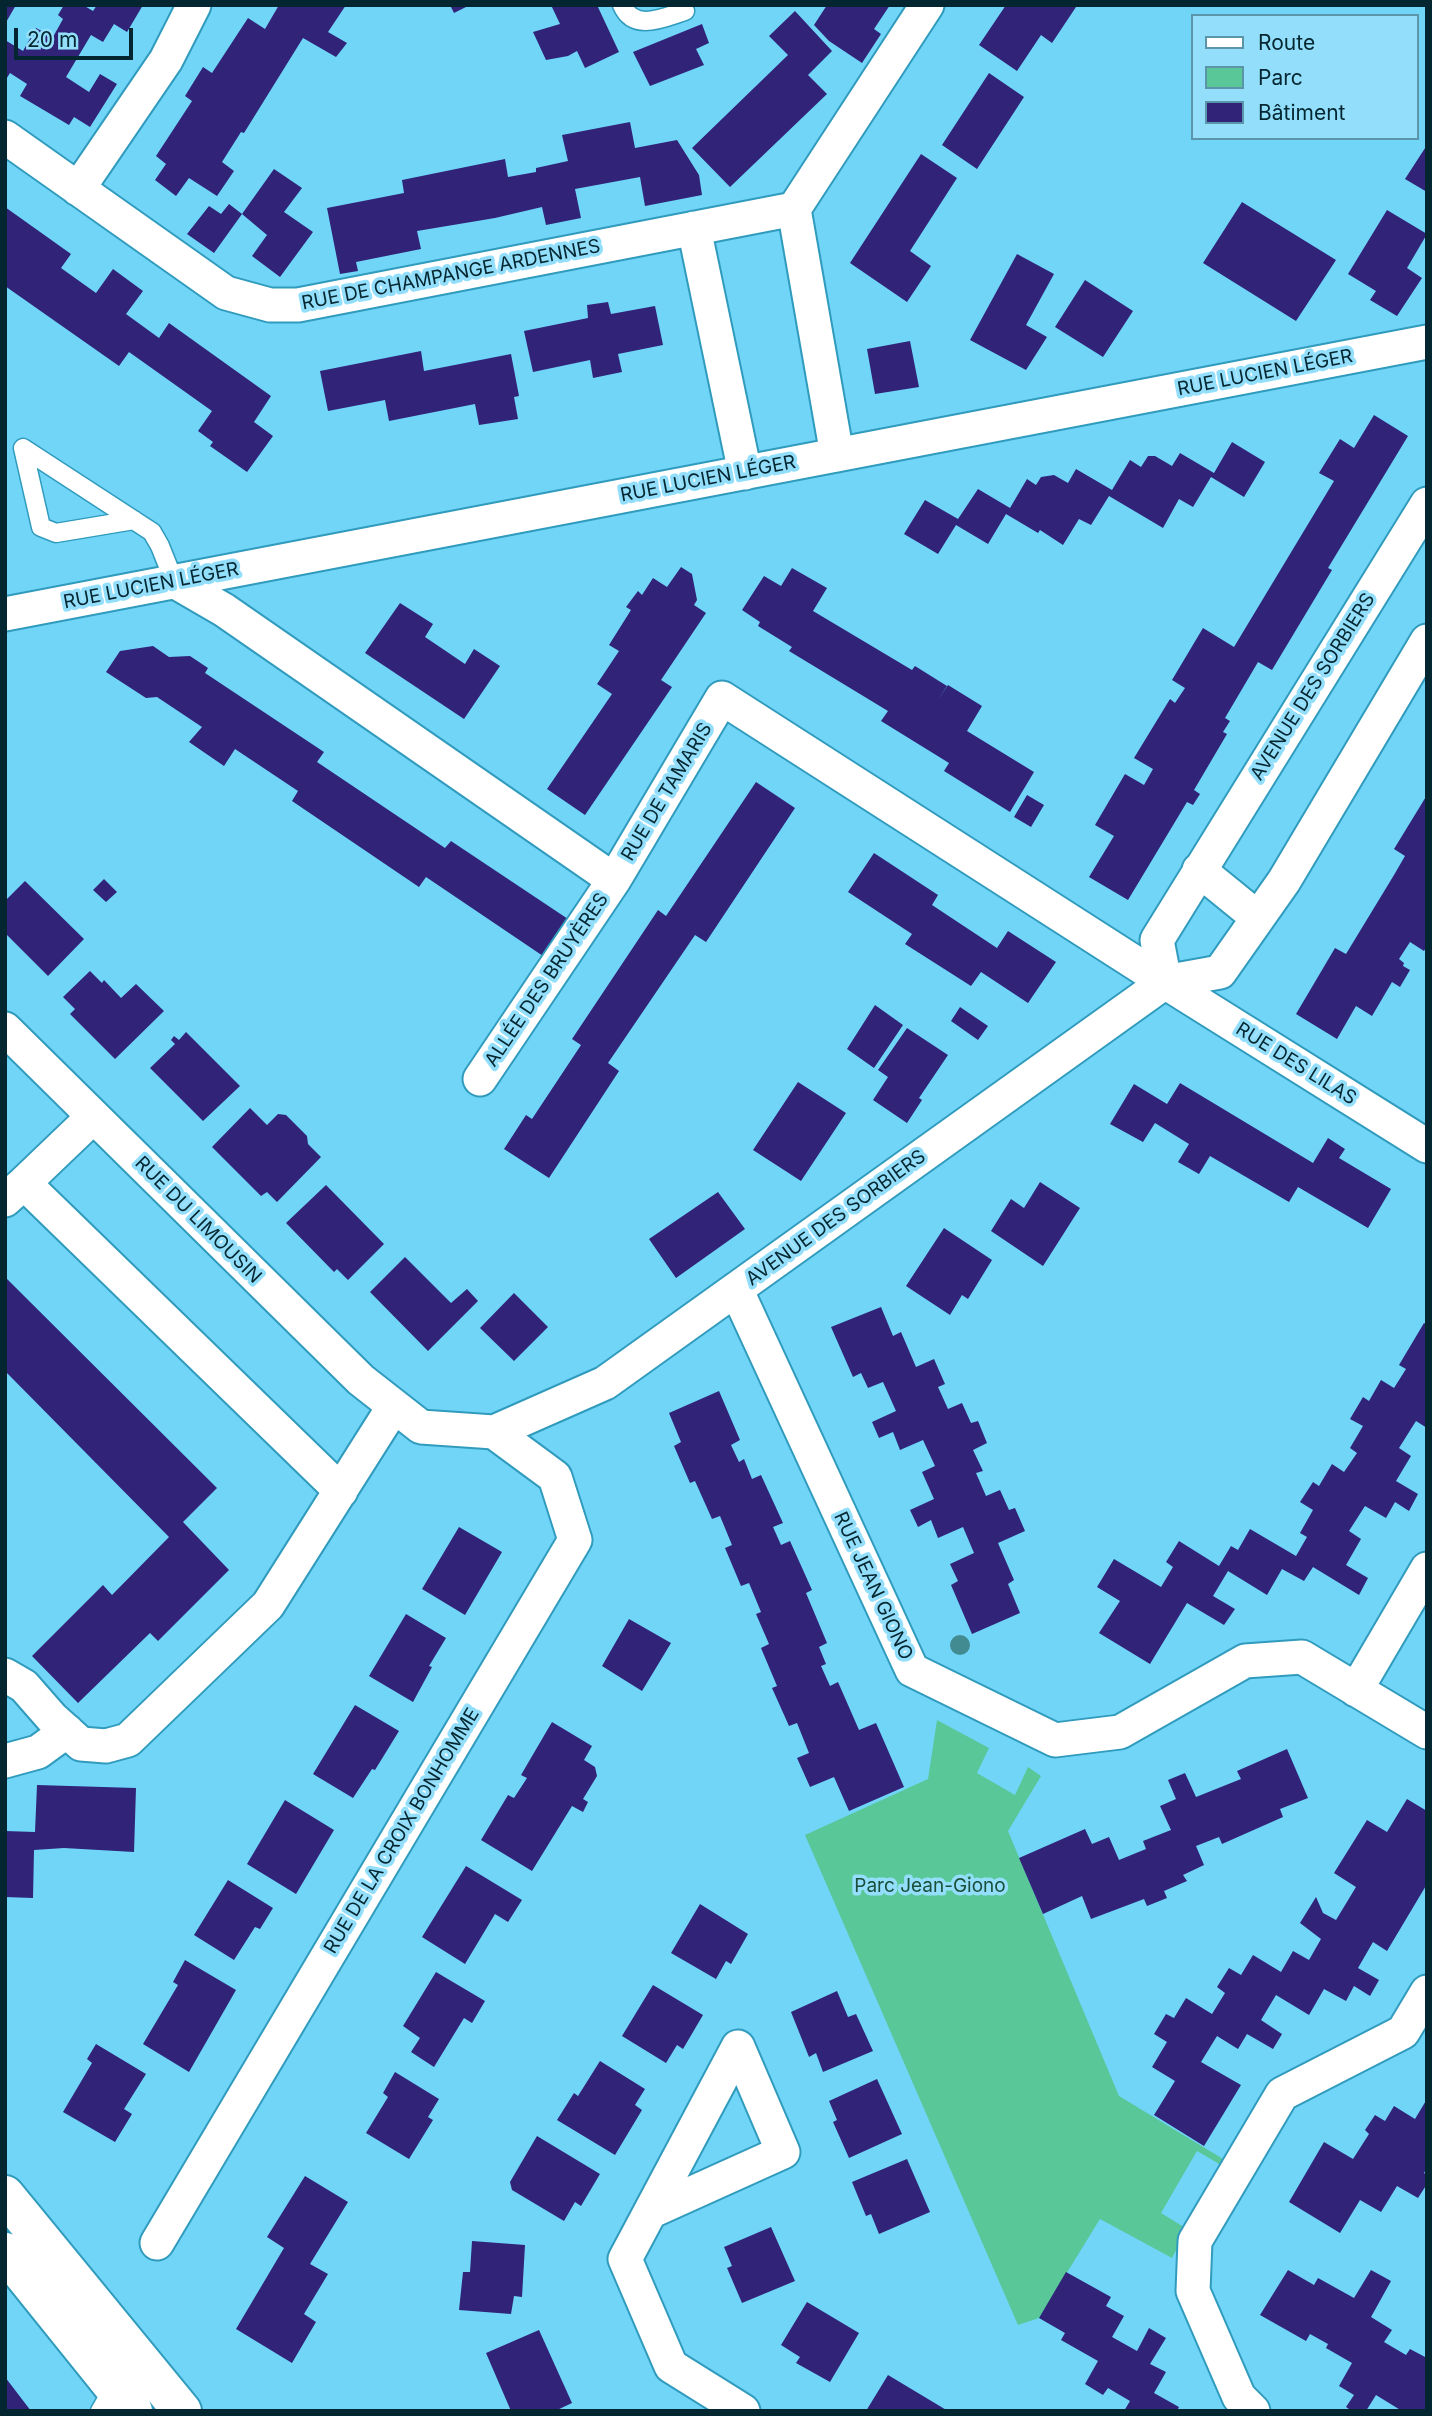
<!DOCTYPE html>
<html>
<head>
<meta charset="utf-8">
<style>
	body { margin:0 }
	#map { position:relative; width:1432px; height:2416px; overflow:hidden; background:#71d5f8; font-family:Inter,sans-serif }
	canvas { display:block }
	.frame { position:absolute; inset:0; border:7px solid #042630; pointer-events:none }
	.legend { position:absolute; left:1191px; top:14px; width:228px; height:126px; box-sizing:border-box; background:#93dffb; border:2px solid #5a95aa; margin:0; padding:9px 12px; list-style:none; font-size:21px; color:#042630 }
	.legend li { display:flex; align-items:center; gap:14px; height:35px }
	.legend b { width:35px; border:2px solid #5a95aa }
	.scale { position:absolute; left:14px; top:28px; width:119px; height:32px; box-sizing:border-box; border:4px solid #042630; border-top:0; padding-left:9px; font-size:21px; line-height:24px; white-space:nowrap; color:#042630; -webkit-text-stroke:5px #93dffb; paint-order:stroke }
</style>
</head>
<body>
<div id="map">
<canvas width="1432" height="2416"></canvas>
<div class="frame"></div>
<ul class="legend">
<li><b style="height:9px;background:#fff"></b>Route</li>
<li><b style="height:19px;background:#59c798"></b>Parc</li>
<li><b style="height:19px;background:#302378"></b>Bâtiment</li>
</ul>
<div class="scale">20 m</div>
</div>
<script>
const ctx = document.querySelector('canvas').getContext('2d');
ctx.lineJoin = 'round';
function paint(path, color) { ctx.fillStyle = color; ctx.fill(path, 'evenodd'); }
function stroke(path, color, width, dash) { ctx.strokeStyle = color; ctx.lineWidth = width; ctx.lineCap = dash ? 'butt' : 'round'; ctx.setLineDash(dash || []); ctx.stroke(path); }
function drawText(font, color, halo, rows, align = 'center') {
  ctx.font = font + ' Inter,sans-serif'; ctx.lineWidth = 7; ctx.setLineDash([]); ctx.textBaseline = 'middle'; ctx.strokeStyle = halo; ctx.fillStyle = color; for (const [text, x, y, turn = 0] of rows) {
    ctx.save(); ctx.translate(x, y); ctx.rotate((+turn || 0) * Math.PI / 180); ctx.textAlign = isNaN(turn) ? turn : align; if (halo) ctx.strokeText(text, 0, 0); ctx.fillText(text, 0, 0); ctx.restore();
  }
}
const green = new Path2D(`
	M937,1720L989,1748L977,1773L1015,1795L1028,1767L1041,1776L1008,1831L1119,2096L1223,2159L1221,2165L1197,2151L1161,2213L1187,2229L1172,2258L1100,2219L1039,2318L1018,2325L805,1835L928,1779Z`);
const building = new Path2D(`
	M5,5H16L5,24Z
	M64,5H83L93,11L97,5H143L127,32L114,24L103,42L91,35L66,77L89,92L100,74L117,84L90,127L74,117L69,125L20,96L27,84L10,73L5,81V40L23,51L36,28L53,37L63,19L58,15Z
	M279,5H346L328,32L347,43L336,57L303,38L244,133L241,132L222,162L234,171L217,196L189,178L176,196L155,180L166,164L156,156L192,101L185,96L203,67L212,73L248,18L265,29Z
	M450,5H470L454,13Z
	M551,5H597L619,52L585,68L577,51L568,56L546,60L533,32L560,24Z
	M827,5H890L874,29L881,34L862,63L829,41L814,25Z
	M1006,5H1074L1076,7L1052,43L1041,35L1017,71L979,45Z
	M795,11L832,51L808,75L827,94L730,187L692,148L788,55L769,36Z
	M702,24L709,43L696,49L704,65L650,86L633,52Z
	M989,73L1024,97L977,169L942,145Z
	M630,122L635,148L677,140L699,175L702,195L645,206L640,177L575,189L581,218L546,225L542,207L495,218L417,231L421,249L356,262L358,271L340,274L327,208L404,193L402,180L505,159L508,177L536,172V168L568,161L562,135Z
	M1427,145V192L1405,179Z
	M921,154L957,178L910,251L931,266L907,302L850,263Z
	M274,169L302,188L284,212L313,232L280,277L252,256L267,235L242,214L214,253L187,234L209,206L221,214L229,204L242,214Z
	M1242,202L1336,260L1296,321L1203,263Z
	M5,207L71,254L61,268L96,293L113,269L143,291L126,314L159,338L169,323L271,396L254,422L273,436L247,472L210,446L213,442L198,431L212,411L129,352L119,366L5,286Z
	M1387,210L1427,234L1407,268L1422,278L1397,316L1370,300L1376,291L1348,274Z
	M1017,254L1054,274L1026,325L1047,337L1026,370L970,340Z
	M1085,280L1133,311L1103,357L1055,327Z
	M608,302L611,314L655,306L663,345L618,354L622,372L593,378L590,360L533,372L524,331L588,318L587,305Z
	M910,341L919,387L875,394L867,349Z
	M421,351L424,371L511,354L519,396L514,397L518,419L479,425L475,404L389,421L385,400L328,411L320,371Z
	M1374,415L1408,436L1328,568L1332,570L1272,670L1258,662L1225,718L1230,721L1223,732L1227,734L1194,790L1200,794L1193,805L1187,802L1128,900L1089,877L1114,836L1095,825L1125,774L1144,785L1153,769L1134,758L1170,699L1175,703L1185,688L1172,680L1203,628L1234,647L1334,481L1319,473L1340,439L1354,448Z
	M1232,442L1265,462L1244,497L1211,477L1193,507L1179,499L1163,528L1109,496L1091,525L1079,519L1063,545L1040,530L1038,533L1006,514L988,544L956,525L938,554L904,534L925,500L958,519L978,489L1010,508L1027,479L1036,485L1041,477L1054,475L1068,483L1076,469L1112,490L1130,460L1141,467L1148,456H1155L1172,466L1180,453L1214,473Z
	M681,567L692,574L697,600L694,605L706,613L661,680L672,687L585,815L547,789L612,694L597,684L619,651L609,645L631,610L626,607L638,591L642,595L653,578L667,587Z
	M792,568L827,588L813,611L912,670L915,666L947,686L938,700L948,685L982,706L967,731L1034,772L1010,812L944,771L949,763L881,721L888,711L789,651L792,647L758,626L760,622L742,610L764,576L781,586Z
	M400,603L433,624L425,637L465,664L474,649L500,666L464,719L365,653Z
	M153,646L169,657L190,656L208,668L205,673L324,752L317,762L445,848L451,841L568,919L543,956L426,877L419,887L292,801L298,791L235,749L224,766L189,742L202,727L157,697L146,698L106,672L120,651Z
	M756,782L795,808L706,942L695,935L608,1063L619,1071L549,1178L504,1149L526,1115L532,1119L581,1045L572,1039L658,910L666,916Z
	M1027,795L1044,805L1031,827L1014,817Z
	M1427,795V946L1424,951L1410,942L1399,959L1404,963L1403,966L1410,970L1400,987L1392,982L1372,1016L1356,1006L1337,1039L1296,1014L1335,948L1346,954L1394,875L1405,856L1394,849Z
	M874,853L938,895L932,905L997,948L1008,931L1056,962L1028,1003L981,972L971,986L905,944L912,934L848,892Z
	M104,879L117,892L106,902L93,890Z
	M25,881L84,939L48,976L5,933V901Z
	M90,971L102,983L104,980L121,998L136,984L164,1011L115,1059L70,1014L75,1009L63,997Z
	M875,1005L903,1025L874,1068L847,1049Z
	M960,1007L988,1026L978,1040L951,1021Z
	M907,1028L948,1055L919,1098L922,1100L907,1123L873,1100L888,1077L878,1070Z
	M186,1032L240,1086L203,1121L150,1068L175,1044L171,1040L174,1036L179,1040Z
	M798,1082L846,1113L801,1181L753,1150Z
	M1180,1083L1313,1163L1328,1138L1345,1149L1339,1158L1391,1189L1368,1228L1298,1187L1289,1202L1210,1156L1199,1174L1178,1162L1189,1144L1155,1123L1143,1142L1110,1124L1134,1084L1167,1104Z
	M250,1108L267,1125L278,1114L286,1115L307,1136L308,1144L321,1157L277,1202L267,1192L261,1196L212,1147Z
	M1040,1182L1080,1208L1043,1266L991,1231L1011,1199L1024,1208Z
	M326,1185L384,1244L348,1280L337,1269L334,1272L286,1223Z
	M718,1192L745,1229L676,1278L649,1239Z
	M944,1228L992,1260L968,1299L962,1295L950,1315L906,1286Z
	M405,1257L451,1303L467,1289L478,1301L428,1351L370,1292Z
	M5,1277L217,1488L183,1522L229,1570L158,1641L150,1633L78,1703L32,1656L103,1585L112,1595L169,1537L5,1371Z
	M514,1293L548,1327L514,1361L480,1328Z
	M881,1307L893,1336L901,1332L916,1367L934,1359L945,1384L938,1387L948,1409L962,1403L971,1423L978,1421L987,1443L973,1450L983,1471L976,1473L986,1496L1000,1490L1009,1510L1015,1508L1025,1531L998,1543L1014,1580L1008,1584L1020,1613L972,1634L951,1585L958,1581L950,1564L974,1553L963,1527L938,1538L931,1520L918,1527L910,1510L934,1499L922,1472L935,1466L923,1440L900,1450L893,1432L879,1438L872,1422L896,1411L883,1382L868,1388L861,1373L853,1377L831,1327Z
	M1424,1323L1427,1325V1428L1416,1421L1399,1448L1411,1456L1396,1481L1418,1494L1409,1511L1395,1502L1386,1518L1365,1506L1349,1531L1361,1539L1346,1565L1368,1578L1359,1595L1313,1567L1304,1581L1282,1569L1267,1595L1228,1571L1213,1596L1235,1609L1224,1625L1187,1603L1150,1664L1099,1633L1120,1601L1097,1587L1114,1559L1161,1587L1173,1567L1166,1562L1179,1541L1219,1566L1231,1546L1238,1550L1250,1529L1296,1556L1307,1537L1300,1533L1313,1510L1300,1502L1313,1482L1319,1486L1332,1464L1344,1472L1357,1453L1350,1448L1363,1426L1350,1419L1363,1397L1369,1401L1381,1380L1394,1388L1406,1369L1399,1365Z
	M719,1391L740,1440L731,1445L739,1462L744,1459L752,1479L761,1475L783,1523L773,1527L781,1545L790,1541L812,1590L806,1593L827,1643L819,1647L826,1664L821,1666L830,1686L838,1682L859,1730L876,1723L904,1787L849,1811L834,1777L810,1787L797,1758L809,1753L797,1723L789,1726L772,1688L777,1686L761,1648L769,1644L756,1614L761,1612L749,1583L741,1586L725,1548L732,1545L720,1516L712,1519L695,1481L690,1483L674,1446L681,1442L669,1413Z
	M459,1527L502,1552L465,1615L422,1589Z
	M406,1614L446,1638L429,1666L432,1667L413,1702L369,1676Z
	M629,1619L671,1643L642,1691L602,1666Z
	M355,1705L399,1731L375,1770L372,1769L353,1798L313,1774Z
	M552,1722L592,1746L584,1760L595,1767L597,1776L583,1799L588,1802L583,1812L572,1806L532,1871L481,1840L508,1795L514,1798L527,1778L521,1775Z
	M1287,1749L1308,1798L1280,1809L1283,1817L1222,1844L1219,1837L1196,1846L1204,1865L1183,1875L1187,1881L1164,1891L1167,1898L1147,1906L1144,1899L1091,1919L1082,1896L1043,1914L1019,1858L1085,1829L1092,1844L1109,1837L1119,1860L1146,1849L1143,1841L1171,1830L1160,1806L1176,1799L1168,1780L1185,1773L1196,1797L1241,1779L1237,1771Z
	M37,1785L136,1788L134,1852L64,1848L34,1850L33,1898L5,1897V1831L35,1832Z
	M1407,1799L1427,1811V1884L1387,1951L1373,1942L1358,1968L1379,1980L1370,1996L1354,1986L1346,2001L1324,1989L1309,2015L1276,1995L1261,2020L1282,2034L1273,2049L1247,2034L1238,2049L1217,2036L1201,2062L1241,2085L1204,2146L1154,2115L1175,2081L1152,2067L1167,2042L1154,2034L1166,2014L1174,2018L1186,1998L1212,2014L1225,1993L1217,1987L1229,1968L1241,1975L1253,1955L1281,1972L1293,1951L1309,1960L1321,1939L1300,1923L1316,1897L1323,1913L1336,1920L1356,1887L1334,1873L1367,1820L1387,1832Z
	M285,1800L334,1830L296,1894L247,1864Z
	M466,1866L522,1900L508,1922L495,1914L465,1964L422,1937Z
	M228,1880L273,1908L260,1929L255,1927L234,1960L194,1935Z
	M700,1904L748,1934L731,1964L726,1961L716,1979L671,1953Z
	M185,1960L236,1990L189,2072L143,2044L178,1985L173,1982Z
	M436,1972L485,2001L472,2023L464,2018L434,2067L411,2052L420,2038L403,2026Z
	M653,1985L703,2015L683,2049L677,2045L666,2063L622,2036Z
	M837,1991L848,2017L856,2014L873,2051L823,2072L816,2053L809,2057L791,2012Z
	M96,2044L146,2074L124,2109L132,2114L115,2142L63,2112L92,2063L87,2059Z
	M600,2061L645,2089L635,2105L642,2110L615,2155L557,2120L574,2093L578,2096Z
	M395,2072L439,2099L428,2117L433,2120L409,2159L366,2133L388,2097L383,2093Z
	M877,2079L902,2134L849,2158L833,2122L837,2120L829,2101Z
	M1427,2099V2168L1424,2173L1427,2175V2184L1418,2198L1397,2186L1381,2212L1360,2200L1340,2233L1289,2202L1324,2142L1353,2159L1369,2134L1365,2130L1375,2115L1385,2121L1394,2106L1415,2119Z
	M537,2136L600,2174L581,2206L575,2202L564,2221L512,2190L510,2182Z
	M907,2159L930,2212L879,2234L871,2214L866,2216L852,2182Z
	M305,2176L348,2202L310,2264L328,2274L304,2314L316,2322L292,2363L236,2329L284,2248L267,2237Z
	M771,2227L795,2281L742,2303L727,2268L732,2266L724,2247Z
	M472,2241L525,2245L522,2297L514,2296L511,2314L459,2310L463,2272H470Z
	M1288,2270L1314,2285L1318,2278L1354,2298L1371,2270L1391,2281L1371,2317L1392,2330L1384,2342L1406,2355L1410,2349L1427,2358V2411H1402L1376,2395L1366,2411H1352L1346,2407L1354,2395L1339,2386L1352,2363L1326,2348L1328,2344L1310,2334L1306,2341L1260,2315Z
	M1066,2272L1111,2297L1106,2306L1124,2316L1112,2337L1137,2351L1149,2328L1166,2338L1150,2364L1166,2372L1154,2393L1179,2407L1177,2411H1124L1130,2401L1108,2388L1103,2395L1085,2384L1098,2361L1061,2340L1065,2333L1039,2318Z
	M807,2302L859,2333L830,2382L796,2363L800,2357L781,2345Z
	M539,2330L572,2403L555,2411H511L486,2353Z
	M888,2375L948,2411H866Z
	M5,2377L31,2411H5Z`);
const service = new Path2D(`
	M622,5C634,33 665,17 685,11
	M134,520L56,533L41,527L23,448L152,532L160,546L174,581
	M100,2411L114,2387`);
const minor = new Path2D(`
	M5,137L226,293L270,305H298L794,209L927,5
	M78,189L166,60L194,5
	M794,209L837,455
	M694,228L745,473
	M174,581L224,610L614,880L722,698L1165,982L1427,1146
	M5,614L1427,342
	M1199,870L1258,918
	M1165,982L1157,940L1427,504
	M5,1029L361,1380L421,1427L494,1432L605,1383L1165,982L1220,972L1284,881L1427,641
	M480,1079L614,880
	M24,1183L93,1117
	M5,1200L24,1183L341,1491
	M736,1289L912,1670L1055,1740L1120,1732L1245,1661L1302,1657L1427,1732
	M5,1675L24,1686L52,1718L81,1744L106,1746L128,1740L268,1605L394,1406
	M1356,1690L1427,1569
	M5,1761L38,1752L67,1731
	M650,2212L783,2152L738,2047L625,2259L671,2366L743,2411
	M157,2243L575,1540L555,1477L494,1432
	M1253,2411L1239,2397L1193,2291L1195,2241L1282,2094L1403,2032L1427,1992`);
const secondary = new Path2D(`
	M5,2195L182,2411
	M5,2252L133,2411`);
const trees = [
	[960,1645]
];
const streetNames = [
	["RUE DE CHAMPANGE ARDENNES",451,275,-11],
	["RUE LUCIEN LÉGER",1265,373,-11],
	["RUE LUCIEN LÉGER",708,479,-11],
	["RUE LUCIEN LÉGER",151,586,-11],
	["AVENUE DES SORBIERS",1313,687,-58],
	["RUE DE TAMARIS",667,792,-59],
	["ALLÉE DES BRUYÈRES",547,980,-56],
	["RUE DES LILAS",1296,1064,32],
	["AVENUE DES SORBIERS",836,1218,-36],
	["RUE DU LIMOUSIN",198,1220,45],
	["RUE JEAN GIONO",873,1586,65],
	["RUE DE LA CROIX BONHOMME",402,1831,-59]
];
const parkNames = [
	["Parc Jean-Giono",930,1886]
];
paint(green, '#59c798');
paint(building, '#302378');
stroke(service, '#309bbc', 21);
stroke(minor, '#309bbc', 37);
stroke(secondary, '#309bbc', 42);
stroke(service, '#fff', 18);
stroke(minor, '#fff', 33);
stroke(secondary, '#fff', 38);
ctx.fillStyle = '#428b90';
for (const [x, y] of trees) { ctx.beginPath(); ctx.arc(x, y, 10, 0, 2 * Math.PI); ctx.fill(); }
drawText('19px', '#042630', '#93dffb', streetNames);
drawText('19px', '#1b4f3a', '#93dffb', parkNames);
</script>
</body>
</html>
